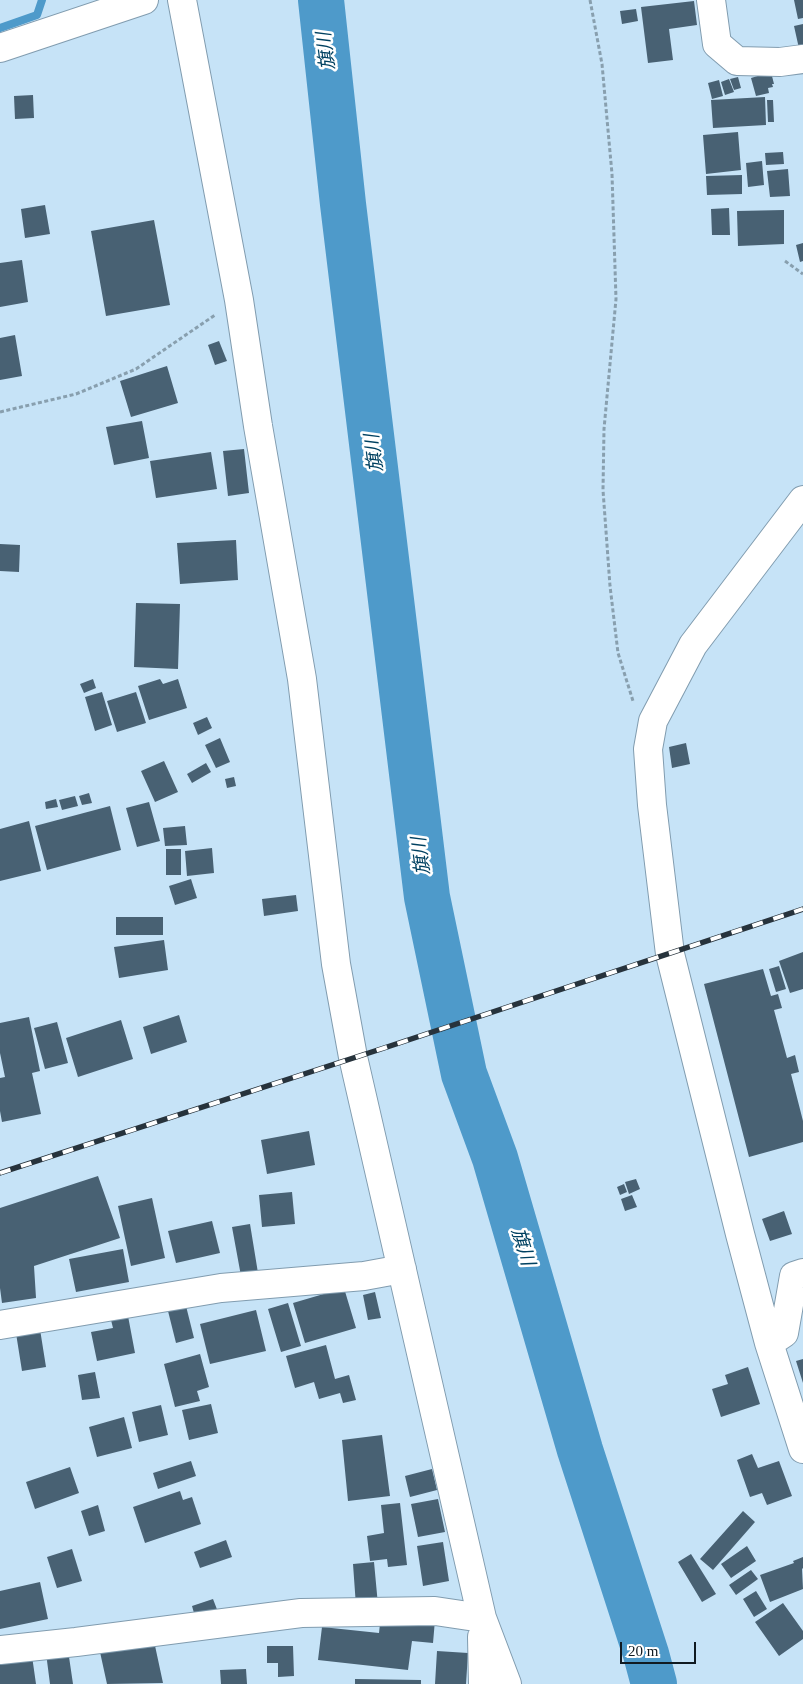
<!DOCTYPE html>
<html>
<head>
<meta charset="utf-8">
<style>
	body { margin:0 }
	#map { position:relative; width:803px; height:1684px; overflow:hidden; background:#c6e3f7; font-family:"Times New Roman",serif }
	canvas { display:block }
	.scale { position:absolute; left:620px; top:1642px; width:76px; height:22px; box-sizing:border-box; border:2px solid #101a21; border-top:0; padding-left:6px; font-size:15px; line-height:18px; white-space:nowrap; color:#101a21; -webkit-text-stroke:4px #fff; paint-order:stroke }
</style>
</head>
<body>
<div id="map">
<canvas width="803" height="1684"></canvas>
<div class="scale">20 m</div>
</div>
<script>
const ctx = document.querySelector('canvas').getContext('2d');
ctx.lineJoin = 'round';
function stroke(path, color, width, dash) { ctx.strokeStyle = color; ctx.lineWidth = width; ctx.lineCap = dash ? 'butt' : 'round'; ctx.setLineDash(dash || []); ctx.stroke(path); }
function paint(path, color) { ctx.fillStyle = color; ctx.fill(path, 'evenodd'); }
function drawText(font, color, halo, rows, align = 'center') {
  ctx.font = font + ' "Times New Roman","Noto Sans JP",serif'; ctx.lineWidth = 5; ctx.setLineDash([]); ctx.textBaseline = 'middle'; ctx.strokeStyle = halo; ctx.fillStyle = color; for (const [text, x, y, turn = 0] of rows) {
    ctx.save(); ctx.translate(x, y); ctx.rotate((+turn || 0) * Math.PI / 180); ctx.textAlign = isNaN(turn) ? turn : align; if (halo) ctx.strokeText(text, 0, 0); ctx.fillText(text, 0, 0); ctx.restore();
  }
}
const stream = new Path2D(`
	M0,28L37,15L42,0`);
const river = new Path2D(`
	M321,0L343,204L427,897L464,1074L495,1158L580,1450L646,1654L654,1684`);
const building = new Path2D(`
	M794,0H803V18L798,19Z
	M694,1L697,25L669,29L673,60L648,63L641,7Z
	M636,9L638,21L622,24L620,11Z
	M803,24V52L800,53L794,26Z
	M771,72L774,84H772L773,87L768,88L769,93L756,96L751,78Z
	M738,77L741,88L734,90L730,79Z
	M729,79L734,92L725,95L721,82Z
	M719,80L723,96L712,99L708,83Z
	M33,95L34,118L15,119L14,96Z
	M765,97L766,125L713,128L711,100Z
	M767,100H773L774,122H768Z
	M738,132L741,170L706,174L703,135Z
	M783,152L784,164L766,165L765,153Z
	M762,161L764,185L748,187L746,163Z
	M788,169L790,196L770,197L767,171Z
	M742,175V194L707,195L706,176Z
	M45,205L50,234L25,238L21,209Z
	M729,208L730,235H712L711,209Z
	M784,210V244L738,246L737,211Z
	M154,220L170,305L106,316L91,231Z
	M803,243V261L800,262L796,245Z
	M22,260L28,302L0,307V263Z
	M15,335L22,376L0,380V338Z
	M219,341L227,361L215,365L208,345Z
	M167,366L178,403L131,417L120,381Z
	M142,421L149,458L114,465L106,427Z
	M244,449L249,493L228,496L223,451Z
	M211,452L217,489L156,498L150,461Z
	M236,540L238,580L180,584L177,543Z
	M0,544L20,545L19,572L0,571Z
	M136,603L180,604L178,669L134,667Z
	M93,679L96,688L84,693L80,684Z
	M160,679L163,684L178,679L187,708L149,720L138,686Z
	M102,692L112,725L95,731L85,697Z
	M136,692L146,723L117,732L107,701Z
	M207,717L212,728L198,735L193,723Z
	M220,738L230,762L216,768L205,745Z
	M686,743L690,764L672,768L669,747Z
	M164,761L178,792L155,802L141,771Z
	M206,763L211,772L192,783L187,774Z
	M234,777L236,786L227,788L225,779Z
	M89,793L92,803L82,805L79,796Z
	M75,796L78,806L62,810L59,800Z
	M56,799L58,807L46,809L45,802Z
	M149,802L160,841L137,847L126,808Z
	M110,806L121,850L47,870L35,826Z
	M29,821L41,871L0,881V829Z
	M185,826L187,845L165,846L163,828Z
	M212,848L214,873L187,876L185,851Z
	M166,849H181V875H166Z
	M191,879L197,898L175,905L169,886Z
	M296,895L298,911L264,916L262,899Z
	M116,917H163V935H116Z
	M164,940L168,970L119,978L114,947Z
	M803,952V989L790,993L779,961Z
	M779,966L786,989L776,992L769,969Z
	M763,969L771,996L778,994L782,1008L774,1010L787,1058L795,1055L799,1072L791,1074L803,1121V1142L749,1157L704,984Z
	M179,1015L187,1042L151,1054L143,1027Z
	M29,1017L40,1071L32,1073L41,1114L2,1122L0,1111V1078L5,1077L0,1053V1023Z
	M121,1020L133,1059L78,1077L66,1038Z
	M57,1022L68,1063L45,1069L34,1028Z
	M309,1131L315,1165L267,1174L261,1140Z
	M98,1176L120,1238L34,1266L36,1298L2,1303L0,1288V1208Z
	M636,1179L640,1189L629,1194L625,1182Z
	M624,1184L627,1192L620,1195L617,1187Z
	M292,1192L295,1224L262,1227L259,1195Z
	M632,1195L637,1207L625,1211L621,1199Z
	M152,1198L165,1258L131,1266L118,1206Z
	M784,1211L792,1234L770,1241L762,1219Z
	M212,1221L220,1253L176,1263L168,1231Z
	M250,1224L258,1273L241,1276L232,1227Z
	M123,1249L129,1282L76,1292L69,1259Z
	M344,1288L356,1328L305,1343L293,1303Z
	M375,1292L381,1318L368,1320L363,1295Z
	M288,1303L301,1346L281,1352L268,1309Z
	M186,1306L194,1338L176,1343L168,1311Z
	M256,1310L266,1351L210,1364L200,1324Z
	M128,1316L135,1353L97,1361L91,1332L113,1328L111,1320Z
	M39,1323L46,1367L22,1371L15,1327Z
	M326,1345L335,1379L349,1375L356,1400L343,1403L340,1393L319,1399L314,1382L295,1388L286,1356Z
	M200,1354L209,1387L197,1391L200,1401L175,1407L164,1364Z
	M803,1359V1383L796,1361Z
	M748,1367L760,1404L721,1417L712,1389L728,1384L725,1375Z
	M95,1372L100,1398L82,1400L78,1375Z
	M211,1404L218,1433L189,1440L182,1410Z
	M161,1405L168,1435L139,1442L132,1412Z
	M124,1417L132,1448L97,1457L89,1427Z
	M382,1435L390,1496L348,1501L342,1440Z
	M752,1454L758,1468L779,1461L792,1496L767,1505L762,1493L750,1497L737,1460Z
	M191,1461L196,1476L158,1489L153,1473Z
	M70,1467L79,1493L35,1509L26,1482Z
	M432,1469L437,1490L410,1497L405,1476Z
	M180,1491L183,1500L192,1497L201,1524L145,1543L133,1507Z
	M438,1499L445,1532L418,1537L411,1504Z
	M400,1503L407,1565L388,1567L387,1559L370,1561L367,1536L384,1533L381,1505Z
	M98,1505L105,1531L89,1536L81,1511Z
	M743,1511L755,1522L713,1570L700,1559Z
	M226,1540L232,1557L200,1568L194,1552Z
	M443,1542L449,1581L423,1586L417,1546Z
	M747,1546L756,1561L731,1578L721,1564Z
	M72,1549L82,1581L57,1588L47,1557Z
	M691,1554L716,1594L702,1602L678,1562Z
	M803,1557V1568L802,1569L803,1589L770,1602L760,1575L794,1563L793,1561Z
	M374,1562L378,1605L356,1606L353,1564Z
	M751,1570L758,1579L736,1595L729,1585Z
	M40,1582L48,1619L0,1629V1591Z
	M756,1591L767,1609L754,1617L743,1599Z
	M213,1599L218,1612L196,1620L192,1606Z
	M783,1603L803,1631V1639L779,1656L755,1622Z
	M381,1614L435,1620L433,1643L412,1641L408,1670L318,1660L322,1627L379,1633Z
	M154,1641L163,1683L107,1684L100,1652Z
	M267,1646H293L294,1676L278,1677V1663H267Z
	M68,1650L73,1684H50L46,1653Z
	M437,1651L468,1653L466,1684H435Z
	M32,1656L36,1684H0V1660Z
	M246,1669L247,1684H221L220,1670Z
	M355,1679L421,1680V1684H355Z`);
const path = new Path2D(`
	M590,0L602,64L612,174L616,299L604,429L603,490L610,586L618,653L633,701
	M785,261L803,274
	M0,412L76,394L136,369L215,315`);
const minor = new Path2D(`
	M182,0L239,300L258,426L302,679L336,964L353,1057L482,1618L507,1684
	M711,0L717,44L737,61L780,62L803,59
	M0,48L144,0
	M803,500L693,645L653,721L648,749L652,805L670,954L740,1234L769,1343L803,1449
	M0,1325L221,1288L364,1276L402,1269
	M769,1343L784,1333L794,1276L803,1273
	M482,1637L483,1684
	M0,1650L76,1642L301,1613L435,1611L482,1618`);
const rail = new Path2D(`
	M0,1173L384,1048L803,909`);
const waterNames = [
	["旗川",327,51,-97],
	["旗川",375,453,-97],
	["旗川",422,856,-97],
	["旗川",522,1247,73]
];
stroke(stream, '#4e9aca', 8);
stroke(river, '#4e9aca', 46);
paint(building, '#486173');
stroke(minor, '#819caf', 30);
stroke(path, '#889fae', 3, [4, 2.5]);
stroke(minor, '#fff', 28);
stroke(rail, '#27333c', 5.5);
stroke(rail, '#fff', 4, [11]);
drawText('italic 19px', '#004161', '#fff', waterNames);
</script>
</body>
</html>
